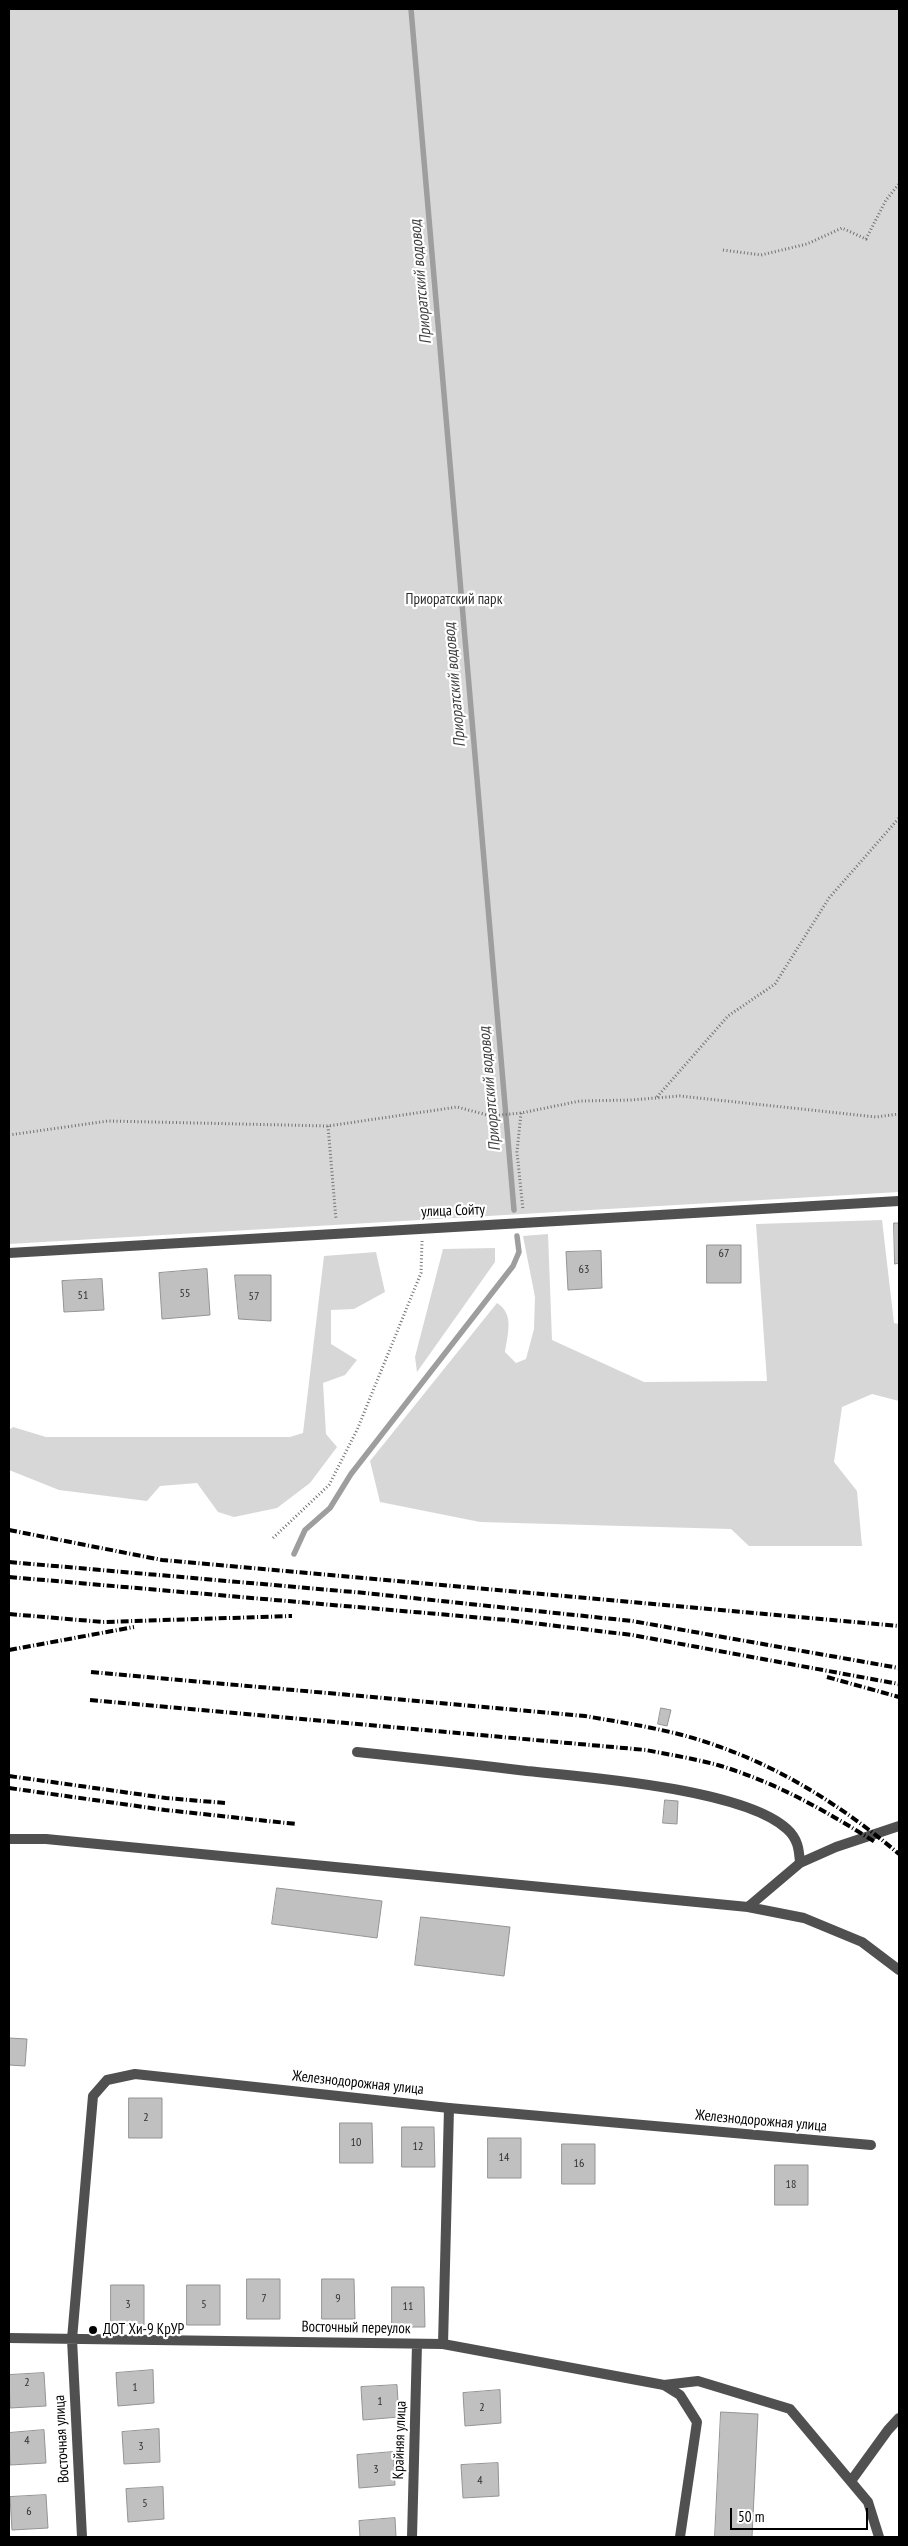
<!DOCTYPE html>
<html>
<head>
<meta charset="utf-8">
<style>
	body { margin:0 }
	#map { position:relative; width:908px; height:2546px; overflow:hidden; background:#fff; font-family:"PT Sans Narrow",sans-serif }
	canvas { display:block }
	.frame { position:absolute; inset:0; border:10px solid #000; pointer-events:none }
	.scale { position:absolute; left:730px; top:2508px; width:138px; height:22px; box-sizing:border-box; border:2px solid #000; border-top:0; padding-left:6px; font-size:15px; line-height:18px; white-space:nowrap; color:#000; -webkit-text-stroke:4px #fff; paint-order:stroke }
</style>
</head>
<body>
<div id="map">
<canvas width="908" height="2546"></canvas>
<div class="frame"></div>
<div class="scale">50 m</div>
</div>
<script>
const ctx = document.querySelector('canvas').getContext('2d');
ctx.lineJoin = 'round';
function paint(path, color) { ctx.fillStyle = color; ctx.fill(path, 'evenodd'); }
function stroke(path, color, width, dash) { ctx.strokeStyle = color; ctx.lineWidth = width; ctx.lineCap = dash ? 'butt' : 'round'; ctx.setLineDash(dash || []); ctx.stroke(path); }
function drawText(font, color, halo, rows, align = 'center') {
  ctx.font = font + ' "PT Sans Narrow",sans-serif'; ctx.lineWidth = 4.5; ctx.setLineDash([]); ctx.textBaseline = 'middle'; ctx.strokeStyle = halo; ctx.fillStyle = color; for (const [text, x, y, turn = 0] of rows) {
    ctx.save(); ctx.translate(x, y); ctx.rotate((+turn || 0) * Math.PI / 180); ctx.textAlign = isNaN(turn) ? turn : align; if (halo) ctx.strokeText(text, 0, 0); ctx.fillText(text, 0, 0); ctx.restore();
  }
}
const green = new Path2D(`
	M9,9H899V1192L9,1244Z
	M882,1220L894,1323L899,1324V1401L872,1394L842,1407L834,1462L857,1491L862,1546H749L731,1529L480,1522L380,1502L370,1461L497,1303C515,1314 507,1335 505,1352L516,1363L526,1359L534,1329L535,1297L523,1236L548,1234L552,1340L644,1382L767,1381L756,1224Z
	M495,1248V1262L417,1372L415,1357L443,1249Z
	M376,1252L385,1292L354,1309L331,1310V1344L357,1360L345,1375L323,1383L326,1434L337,1447L310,1483L277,1508L234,1517L218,1512L197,1483L160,1486L147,1501L59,1490L9,1470V1430L13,1427L46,1437H290L303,1433L324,1256Z`);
const stream = new Path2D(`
	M411,9L514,1210
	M294,1554L305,1530L330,1508L351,1474L513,1266L519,1252L517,1236`);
const building = new Path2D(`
	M894,1223H899V1263L895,1264Z
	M707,1245H741V1283H707Z
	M601,1251L602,1288L568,1290L566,1252Z
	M207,1269L210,1315L162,1319L159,1273Z
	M235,1275H271V1321L239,1319Z
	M102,1279L104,1310L64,1312L62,1281Z
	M661,1708L671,1710L667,1726L658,1724Z
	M665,1800L678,1801L677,1824L663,1823Z
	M277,1888L382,1901L377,1938L272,1924Z
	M421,1917L510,1927L504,1976L415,1965Z
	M9,2038L27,2039L25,2066L9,2065Z
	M129,2098H162V2138H129Z
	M340,2123H372L373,2163H340Z
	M402,2127H434L435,2167H402Z
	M488,2138H521V2178H488Z
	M562,2144H595V2184H562Z
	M775,2165H808V2205H775Z
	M247,2279H280V2319H247Z
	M322,2279H354L355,2319H322Z
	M111,2285H144V2325H111Z
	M187,2285H220V2325H187Z
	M392,2287H424L425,2327H392Z
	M153,2370L154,2403L118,2406L116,2373Z
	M44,2373L46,2406L10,2408L9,2375Z
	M397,2385L399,2417L363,2420L361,2387Z
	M500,2390L501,2423L465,2426L463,2393Z
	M721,2412L758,2414L752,2537H715Z
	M159,2429L160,2462L124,2464L122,2432Z
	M44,2430L46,2463L10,2465L9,2433Z
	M393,2452L395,2485L359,2488L357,2455Z
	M498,2463L499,2496L463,2498L461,2465Z
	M163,2487L164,2519L128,2522L126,2489Z
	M46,2495L48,2528L12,2530L10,2497Z
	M395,2518L396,2537H360L359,2521Z`);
const path = new Path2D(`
	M723,250L761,255L807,244L842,228L866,239L886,200L899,184
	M657,1097L728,1016L775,984L829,898L899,818
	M521,1113L517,1152L523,1210
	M328,1126L336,1220
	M9,1135L108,1121L328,1126L457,1107L491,1116L521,1113L580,1101L631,1100L680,1096L876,1117L899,1114
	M273,1538L329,1485L357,1430L421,1273L422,1241`);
const service = new Path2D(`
	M357,1752C414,1758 471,1764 527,1771C588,1777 744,1789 787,1829C798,1839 799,1849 800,1863
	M9,1839H46L748,1907L804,1918L862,1942L899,1970
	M748,1907L800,1863L836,1847L899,1826
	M443,2344L449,2108
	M664,2385L698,2381L790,2409L868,2502L879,2537
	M851,2481L888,2430L899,2418`);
const minor = new Path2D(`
	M9,1253C305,1233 602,1218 899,1201
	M9,2338L443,2344L664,2385L680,2395L697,2422L680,2537
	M82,2537L72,2339L93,2096L107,2080L135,2074L449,2108L871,2145
	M412,2537L417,2344`);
const rail = new Path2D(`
	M9,1530L162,1560L899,1626
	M9,1562L365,1593L632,1621L899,1668
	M9,1577L507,1620L632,1635L899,1684
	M9,1614L103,1622L292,1616
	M9,1650L134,1627
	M91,1672L585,1716C631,1724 679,1731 723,1748C787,1771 847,1810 899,1854
	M827,1677L899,1697
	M90,1700L646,1750C671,1755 697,1759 721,1766C777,1783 826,1811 875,1842
	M9,1776L166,1798L225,1803
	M9,1788L165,1810L296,1824`);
const markers = [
	[93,2330,5,"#000"]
];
const numberNames = [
	["67",724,1254],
	["63",584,1270],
	["55",185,1294],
	["51",83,1296],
	["57",254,1297],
	["2",146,2118],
	["10",356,2143],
	["12",418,2147],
	["14",504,2158],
	["16",579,2164],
	["18",791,2185],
	["7",264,2299],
	["9",338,2299],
	["3",128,2305],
	["5",204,2305],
	["11",408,2307],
	["2",27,2383],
	["1",135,2388],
	["1",380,2402],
	["2",482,2408],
	["4",27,2441],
	["3",141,2447],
	["3",376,2470],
	["4",480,2481],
	["5",145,2504],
	["6",29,2512]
];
const parkNames = [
	["Приоратский парк",454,600]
];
const streetNames = [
	["улица Сойту",453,1211,-2],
	["Железнодорожная улица",358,2083,6],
	["Железнодорожная улица",761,2121,5],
	["Восточный переулок",356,2328,1],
	["Восточная улица",62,2439,-93],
	["Крайняя улица",400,2440,-88]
];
const poiNames = [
	["ДОТ Хи-9 КрУР",103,2330]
];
const waterNames = [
	["Приоратский водовод",421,282,-95],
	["Приоратский водовод",455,685,-95],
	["Приоратский водовод",490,1089,-95]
];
paint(green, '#d7d7d7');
stroke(stream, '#9e9e9e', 5.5);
paint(building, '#c0c0c0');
stroke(building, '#949494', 1);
stroke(path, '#727272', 3, [1, 2.5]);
stroke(service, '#505050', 10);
stroke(minor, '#505050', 10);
stroke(rail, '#000', 4, [8, 2.5, 1, 2.5]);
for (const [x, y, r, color] of markers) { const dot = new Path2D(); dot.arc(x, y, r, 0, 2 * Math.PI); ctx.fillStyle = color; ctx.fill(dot); stroke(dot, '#fff', 2); }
drawText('12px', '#303030', null, numberNames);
drawText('15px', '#2e2e2e', '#fff', parkNames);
drawText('15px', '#000', '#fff', streetNames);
drawText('15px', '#000', '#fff', poiNames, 'left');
drawText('italic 16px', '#3f3f3f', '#fff', waterNames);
</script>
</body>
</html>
